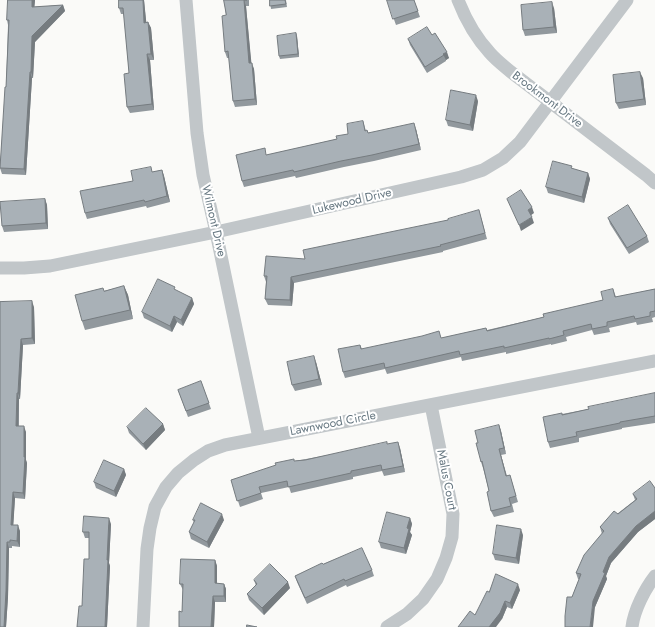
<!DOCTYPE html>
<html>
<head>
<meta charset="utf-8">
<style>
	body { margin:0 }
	canvas { display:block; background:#fafaf8 }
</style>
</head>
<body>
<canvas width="655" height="627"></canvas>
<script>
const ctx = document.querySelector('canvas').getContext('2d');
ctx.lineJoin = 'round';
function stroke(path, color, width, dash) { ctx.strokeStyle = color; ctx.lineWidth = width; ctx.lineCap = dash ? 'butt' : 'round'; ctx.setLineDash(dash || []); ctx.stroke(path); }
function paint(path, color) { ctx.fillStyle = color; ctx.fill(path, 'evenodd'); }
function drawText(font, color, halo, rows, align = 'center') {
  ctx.font = font + ' Jost,sans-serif'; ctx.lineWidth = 4; ctx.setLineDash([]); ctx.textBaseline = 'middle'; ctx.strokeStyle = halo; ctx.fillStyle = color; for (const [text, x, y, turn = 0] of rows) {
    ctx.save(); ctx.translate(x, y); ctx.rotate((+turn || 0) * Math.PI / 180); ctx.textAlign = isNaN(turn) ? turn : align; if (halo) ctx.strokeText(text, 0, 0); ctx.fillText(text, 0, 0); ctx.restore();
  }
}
const minor = new Path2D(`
	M186,0L197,133L203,175L216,232L259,438
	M458,0C465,18 477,39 490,53C496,60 504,66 511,72L646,175L655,183
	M0,268H24L50,266L216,232L461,177L483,170L503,158L520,142L627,0
	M143,627L147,549L150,528L155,507L166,487L178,473L194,460L208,451L225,445L655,361
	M387,627L407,614L423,599L437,579L446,558L452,537L453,514L431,405
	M632,627C634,610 645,589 655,576`);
const wall = new Path2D(`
	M8,0H35L34,7L63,5L65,11L35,42L33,78H32L26,175L2,174L0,168L6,87L8,25L7,20Z
	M119,0H144L146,22H148L151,28L154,60H150L154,110L130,113L127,107L129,73L124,14H121L119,8Z
	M224,0H249V6H246L251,63L254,69L257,105L235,107L233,101L229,58H227L225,52L226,15Z
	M270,0H286L287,7L271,9Z
	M387,0H414L420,17L396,25Z
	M554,8L557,33L525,36L523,30Z
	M296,33L297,36L299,57L280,59L279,56Z
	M432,35L449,58L446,60V61L427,73L410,45L408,39Z
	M643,78L646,105L619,109L616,103Z
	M478,101L473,131L448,126L446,120Z
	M363,121L366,131L368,133L416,129L421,150L374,161L344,167L296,178L295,176L244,187L242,181L267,155L337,139L348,134Z
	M573,169L588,173L590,179L584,203L548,193L546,187Z
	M162,170L164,176L170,202L147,208L146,206L87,219L85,213L133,181L153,172Z
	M45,199L47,205L48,229L4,232L2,226Z
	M479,210L487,239L443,251V252L294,283L292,306L268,305L265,299L266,282L264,276L305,259L448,220Z
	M608,218L647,236L649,242L629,254L610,224Z
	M124,286L128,295L133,319L85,330L82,321L104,291Z
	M613,289L616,297L655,289V317L652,318L653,322L637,325L636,322L609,328L610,332L594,335L592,330L566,337L567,341L551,345V344L506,354V352L462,361L461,357L387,374L385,369L345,378L343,372L360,345L362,349L442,338L486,328L487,330L544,317L603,300Z
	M176,291L192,298L194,304L183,326L177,322L172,332L144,318L142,312Z
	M0,302L34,307L35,344L23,345L20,399H19V426L26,432V460L27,463L25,499L15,498L13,525L20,531V547L12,546V548H9L8,597L6,627H0Z
	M316,362L322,385L295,391L292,385Z
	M201,381L211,409L188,417L178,390Z
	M655,393V423L622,428V429L579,438V442L550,448L548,442L562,414L589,409Z
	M163,424L165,430L146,450L129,433L127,427Z
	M499,425L501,431L506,454L501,455L507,476L510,475L518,502L512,504L514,512L494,517L491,511L489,491L483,468L481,462L478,443Z
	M388,444L400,448L405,472L384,476L382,471L353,477V479L291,493L289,487L261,493L263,499L240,507L231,480L295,461Z
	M124,469L126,475L116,497L96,488L94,482Z
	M655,488V519L638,532L611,563L606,576L607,579L595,607L572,597L579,579H578L576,573L602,534L600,527L635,500L633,494Z
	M410,518L412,524L410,532L412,535L406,554L381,548L379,542Z
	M193,520H224L209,548L191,539L189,532L194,523Z
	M111,524L109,563L110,566L107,627H77L82,606L89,559V538H85L83,532Z
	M523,535L519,564L495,560L493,554Z
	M215,560L217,566V583L224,584L226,589V602H215L214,627H179L182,612L183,590L180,584Z
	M323,564L372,570L374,576L347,587L346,585L307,604L297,582L295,576Z
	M254,580L290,588L264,615L249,600L247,594L256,586Z
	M520,590L512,609L507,607L502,619L475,615L489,592Z`);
const shadedWall = new Path2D(`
	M32,0H35L34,13L32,7Z
	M143,0H144L147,29L144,23Z
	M244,0L246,6L252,69L249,63Z
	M552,2L554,8L557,33L554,27Z
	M63,5L65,11L35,42L33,78L31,72L32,36Z
	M148,22L151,28L154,60L151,54Z
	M296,33L297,36L299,57L298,54Z
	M447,52L449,58L446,60L443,54Z
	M147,54L150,60L154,110L152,104Z
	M252,63L254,69L257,105L255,99Z
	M30,72L32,78L26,175L24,169Z
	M640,72L643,78L646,105L644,99Z
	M476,95L478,101L473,131L470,125Z
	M414,123L416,129L421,150L419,144Z
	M162,170L164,176L170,202L167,196Z
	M588,173L590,179L584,203L582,197Z
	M45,199L47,205L48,229L46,223Z
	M532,207L534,213L530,216L528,210Z
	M532,217L534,223L521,231L519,225Z
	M291,277L294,283L292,306L290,300Z
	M124,286L128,295L133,319L130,310Z
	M192,298L194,304L183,326L181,320Z
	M32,301L34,307L35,344L32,338Z
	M174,316L177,322L172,332L170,326Z
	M21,339L23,345L20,399L18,393Z
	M314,356L316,362L322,385L319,379Z
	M17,393L19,399L18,432L16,426Z
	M163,424L165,430L146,450L143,444Z
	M499,425L501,431L506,454L504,448Z
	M24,426L26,432V460L27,463L25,499L23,493Z
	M398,442L400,448L405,472L403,466Z
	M499,449L501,455L508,482L506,476Z
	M124,469L126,475L116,497L114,491Z
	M13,492L15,498L13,531L11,525Z
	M655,511V519L638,532L611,563L606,576L607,579L595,607L593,627H590L593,601L603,572L609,557L636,526Z
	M222,514L224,520L209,548L207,542Z
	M109,518L111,524L109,563L110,566L107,627H105L107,560Z
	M410,518L412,524L410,532L412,535L406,554L404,548L407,528Z
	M18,525L20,531V547L17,541Z
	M521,529L523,535L519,564L516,558Z
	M7,542L9,548L8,597L6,627H4Z
	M215,560L217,566V589L215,583Z
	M288,582L290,588L264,615L262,608Z
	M224,584L226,589V602L224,596Z
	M518,584L520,590L512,609L510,603Z
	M213,596L215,602L214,627H211Z
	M505,601L507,607L502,619L496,627H489Z`);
const building = new Path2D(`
	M8,0H32V7L63,5L32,36L31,72H30L24,169L0,168L5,87H6L9,20H7Z
	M119,0H143L144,23L148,22L151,54H147L152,104L127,107L124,74L129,73L123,8H119Z
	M224,0H247H244L249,63H252L255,99L233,101L228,51L225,52L222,16L226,15Z
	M270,0H285L286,4L270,6Z
	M387,0H414L418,11L393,19Z
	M552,2L554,27L523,30L521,5Z
	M427,27L432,35L435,33L447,52L443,54L444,55L425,67L408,39Z
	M296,33L298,54L279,56L277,36Z
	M640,72L644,99L616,103L613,75Z
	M451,90L476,95L470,125L446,120Z
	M363,121L365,131L367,130L368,133L414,123L419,144L372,155L341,161L294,172L293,170L242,181L236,155L265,148L266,155L337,139L336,136L348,134L347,124Z
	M553,161L572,166L571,168L588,173L582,197L546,187Z
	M151,167L152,172L162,170L167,196L145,202L144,200L85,213L80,191L133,181L131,171Z
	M521,190L532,207L528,210L532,217L519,225L507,199Z
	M45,199L46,223L2,226L0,202Z
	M628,205L647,236L627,248L608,218Z
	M479,210L485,233L440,245L441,246L291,277L290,300L265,299L267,276H264L266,256L305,259L303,250L448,220V219Z
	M158,279L175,287L174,289L192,298L181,320L174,316L170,326L142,312Z
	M124,286L130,310L82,321L75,295L103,288L104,291Z
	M613,289L615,297L655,289V311L650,312V316L635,319L634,316L607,322V326L592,329L591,324L563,331L564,335L549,339V338L504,348V346L460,355L459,351L385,368L384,363L343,372L338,349L360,345L361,349L422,336L439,331L441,338L486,328L487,331L544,317L543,314L603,300L601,292Z
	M32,301V338L21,339L18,393H17L16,426H24V457H25L23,493L13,492L11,525H18L17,541L10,540V542H7L6,591L4,627H0V302Z
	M314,356L319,379L292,385L287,362Z
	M201,381L209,403L186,411L178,390Z
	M655,393V416L620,422V423L576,432L577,436L548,442L543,417L562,413V415L589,409L588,407Z
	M146,408L163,424L143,444L127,427Z
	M499,425L504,448L499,449L506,476L510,475L516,496L509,498L511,506L491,511L487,492L489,491L482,461L481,462L476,443H478L475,431Z
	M387,442V444L398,442L403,466L382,470L381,465L351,471V473L288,487L287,481L259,487L261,493L237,501L231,480L276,465L275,463L294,459V461L305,460Z
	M104,460L124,469L114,491L94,482Z
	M650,481L655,488V511L636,526L609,557L603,572L605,573L593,601L590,627H565V616L567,597H572L581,574L576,573L584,555L604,531L600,527L614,511L618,514L637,499L633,494Z
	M201,503L222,514L207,542L189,532L195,520H193Z
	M387,512L410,518L407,528L409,529L404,548L379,542Z
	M84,516L109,518L107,560H108L105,627H77L79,606H82L84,559H89V532H83Z
	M497,525L521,529L516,558L493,554Z
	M362,548L372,570L345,581L344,579L305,598L295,576L322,563L323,564Z
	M181,559L215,560V583L224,584V596H213L211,627H179V611L182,612L183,584H180Z
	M270,564L288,582L262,608L247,594L257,584L254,580Z
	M496,574L518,584L510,603L505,601L500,613L489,627H458L470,611L475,615L487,591L489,592Z
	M247,625L257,627H247Z`);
const streetNames = [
	["Brookmont Drive",547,100,37],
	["Lukewood Drive",352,202,-13],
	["Wilmont Drive",213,221,77],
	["Lawnwood Circle",333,424,-11],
	["Malus Court",446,480,79]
];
stroke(minor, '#c1c6c9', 13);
paint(wall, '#91989d');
paint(shadedWall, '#767c80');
paint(building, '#a9b1b7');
stroke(building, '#767c80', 1);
drawText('12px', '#667781', '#fff', streetNames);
</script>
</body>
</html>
